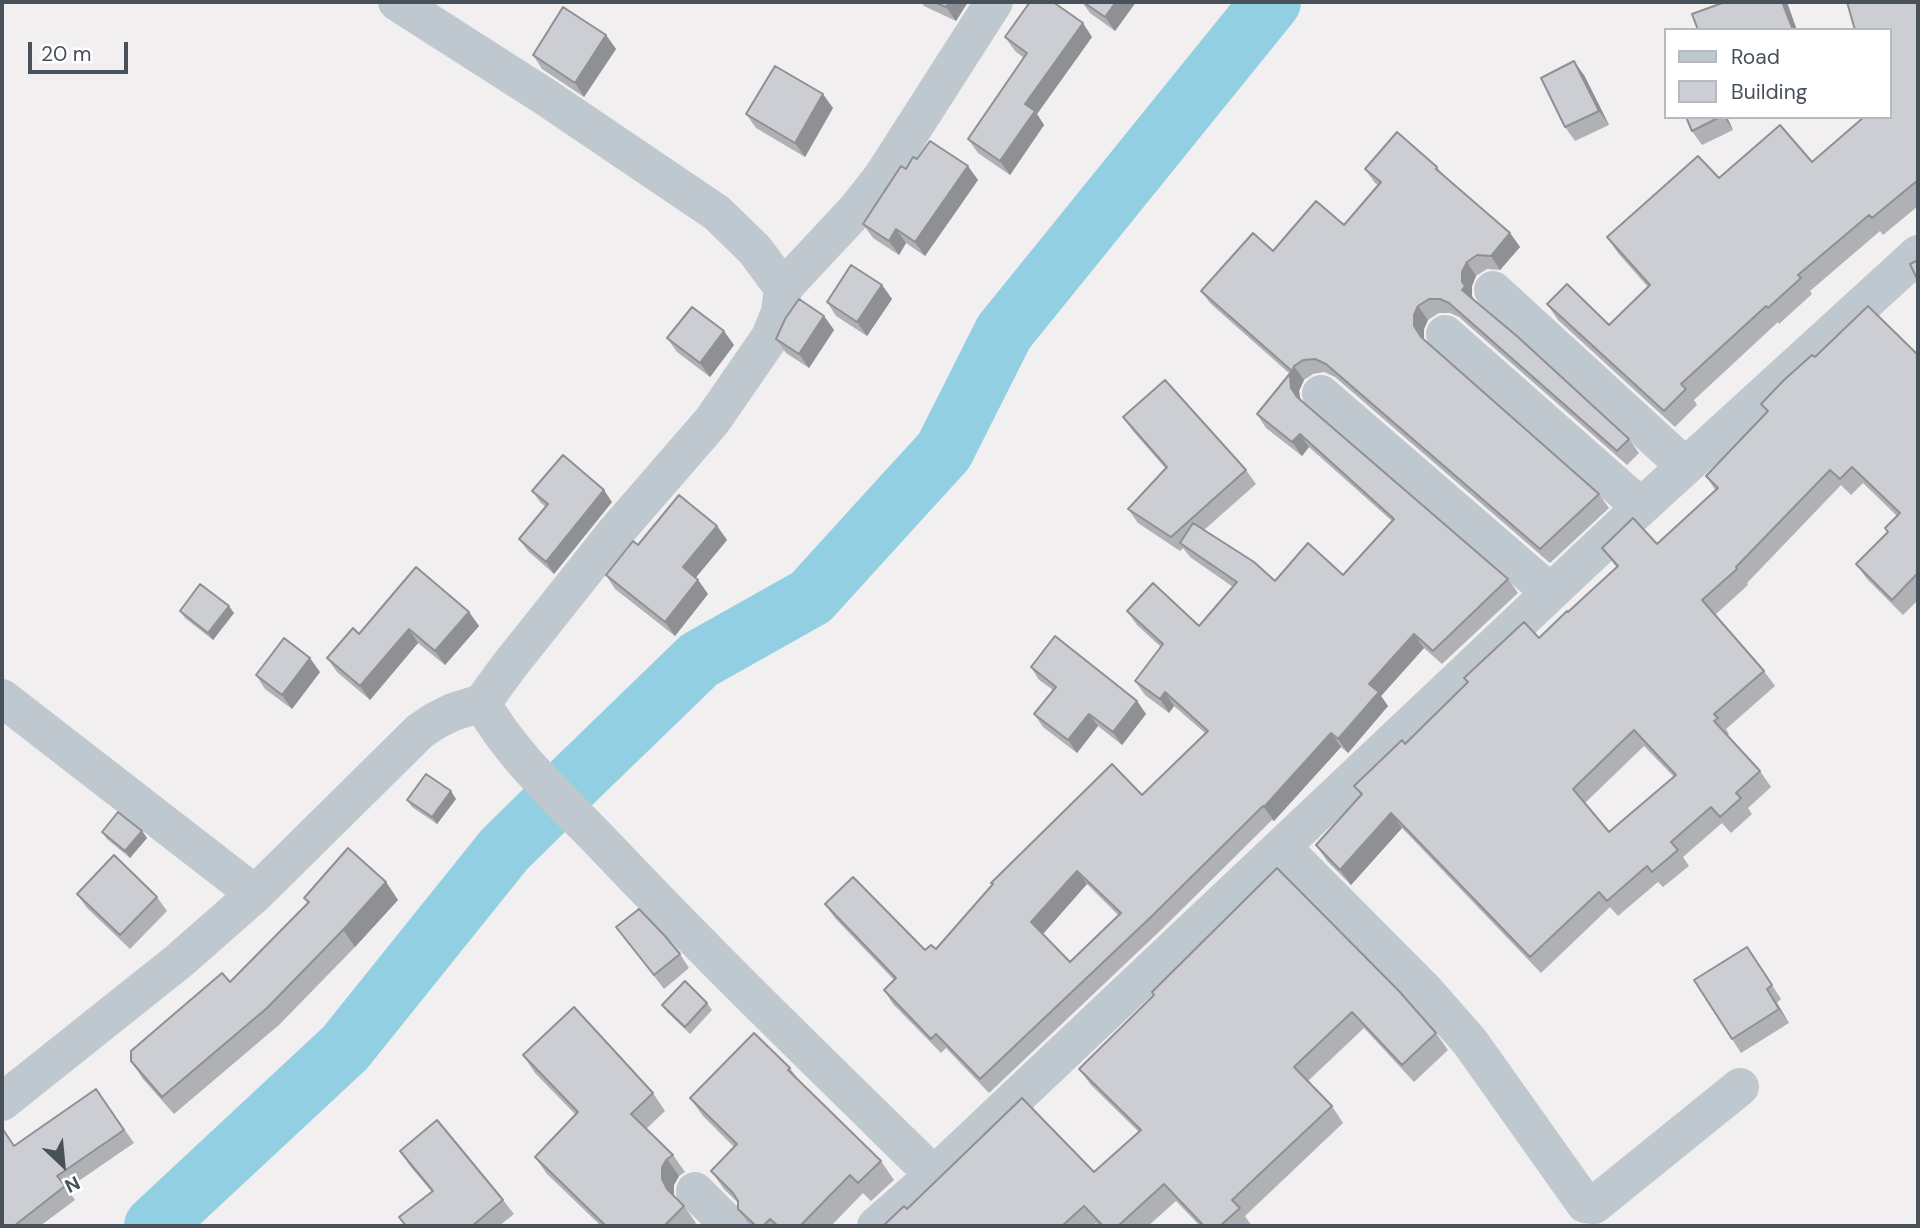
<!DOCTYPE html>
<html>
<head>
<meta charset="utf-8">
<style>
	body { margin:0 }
	#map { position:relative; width:1920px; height:1228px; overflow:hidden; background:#f1efef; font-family:"DM Sans",sans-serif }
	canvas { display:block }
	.frame { position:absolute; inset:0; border:4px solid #48515a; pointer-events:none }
	.legend { position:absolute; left:1664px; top:28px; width:228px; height:91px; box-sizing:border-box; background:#fff; border:2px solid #b6b9bd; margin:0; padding:9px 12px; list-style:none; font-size:21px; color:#48515a }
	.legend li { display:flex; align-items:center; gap:14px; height:35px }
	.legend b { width:35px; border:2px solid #b6b9bd }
	.north { position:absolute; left:28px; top:1130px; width:70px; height:70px; -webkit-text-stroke:5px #fff; paint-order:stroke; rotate:154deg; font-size:19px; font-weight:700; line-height:28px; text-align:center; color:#48515a }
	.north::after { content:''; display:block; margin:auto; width:24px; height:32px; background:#48515a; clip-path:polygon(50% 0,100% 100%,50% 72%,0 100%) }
	.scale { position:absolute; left:28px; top:42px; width:100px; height:32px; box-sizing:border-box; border:4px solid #48515a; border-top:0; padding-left:9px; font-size:21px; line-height:24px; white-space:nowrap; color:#48515a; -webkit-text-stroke:5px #fff; paint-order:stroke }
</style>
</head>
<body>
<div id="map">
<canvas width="1920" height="1228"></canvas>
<div class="frame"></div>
<ul class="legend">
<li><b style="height:9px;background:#c0c8cf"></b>Road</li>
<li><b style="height:19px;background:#ccced3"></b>Building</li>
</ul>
<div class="north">N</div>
<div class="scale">20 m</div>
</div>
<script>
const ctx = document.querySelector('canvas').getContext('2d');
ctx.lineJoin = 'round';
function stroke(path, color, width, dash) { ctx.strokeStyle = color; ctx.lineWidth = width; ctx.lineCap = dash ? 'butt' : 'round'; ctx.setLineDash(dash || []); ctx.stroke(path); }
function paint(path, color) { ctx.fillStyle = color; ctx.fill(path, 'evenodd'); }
const river = new Path2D(`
	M154,1226L345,1048L504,850L575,780L699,660L811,597L901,498L944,451L1004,332L1271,2`);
const minor = new Path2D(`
	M397,2L544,96L717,213L755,250L783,288
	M1493,290L1685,466
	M1445,334L1641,507
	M1321,394L1550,592
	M2,698L255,894
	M482,703C514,760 566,804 610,851C715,962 825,1068 934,1175
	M1282,847L1427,993L1470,1042L1585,1204L1594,1205L1740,1087
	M2,1102L180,960L255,894L420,731L435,721L453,712L482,703L509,666L614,534L712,421L770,337L780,312L783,288L856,210L882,177L994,2
	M695,1191L730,1226
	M876,1226L934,1175L1641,507L1918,254`);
const wall = new Path2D(`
	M921,2H968L956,21L924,6Z
	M1082,2H1136L1115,31L1090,13Z
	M1918,2V206L1883,235L1880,231L1810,291L1812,294L1779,324L1778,322L1694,400L1697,405L1675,427L1558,320L1547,304L1609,325L1648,287L1618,253L1607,237L1719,178L1812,162L1890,117Z
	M606,35L616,49L584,97L542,69L533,55Z
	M1005,37H1092L1037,114L1044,125L1010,175L978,153L968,139L1024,58L1015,51Z
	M1584,75L1609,125L1575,141L1565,127Z
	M833,108L805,157L756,128L746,114Z
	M1686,117H1727L1733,130L1702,145L1692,131Z
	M917,159L978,180L925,256L906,243L899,255L873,238L863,224L906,169Z
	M1437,167L1443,175L1510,233L1520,247L1500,270L1487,269L1476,276L1472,286V296L1474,300L1629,439L1639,453L1627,465L1459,317L1450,313H1439L1428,320L1424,329V339L1599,494L1609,508L1550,563L1335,377L1324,372L1313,374L1304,380L1299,391L1300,400L1508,579L1518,593L1442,664L1424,648L1381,696L1388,706L1348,753L1341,747L1274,821L1272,820L1162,929L989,1093L946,1048L941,1053L893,1004L884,990L894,980L835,918L825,904L925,950L936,949L1142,795L1205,733L1174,706L1169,713L1145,695L1135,681L1161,647L1137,625L1127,611L1199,626L1233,587L1190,557L1183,548L1180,551L1138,523L1128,509L1166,469L1133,431L1123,417L1246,470L1256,484L1204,530L1275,581L1343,575L1392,521L1309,447L1302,456L1266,428L1257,414L1290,374L1211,304L1201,291L1273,251L1344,225L1378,185L1375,183L1365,169ZM1087,884L1118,915L1070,962L1043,934Z
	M882,285L892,299L867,336L836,316L827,302Z
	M824,316L834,330L809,368L786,353L776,339Z
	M667,338L734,345L710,377L677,352Z
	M1918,355V600L1903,615L1867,579L1856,564L1887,532L1885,528L1897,516L1863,483L1851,495L1841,485L1747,583L1748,585L1715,615L1764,671L1775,686L1726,729L1729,734L1727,735L1760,771L1771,787L1748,808L1752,814L1731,833L1722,823L1683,857L1689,866L1663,887L1658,882L1618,916L1610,907L1541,973L1402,828L1351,885L1327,861L1316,845L1361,795L1354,786L1405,744L1467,683L1464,678L1539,638L1617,568L1602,548L1657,544L1716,491L1706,476L1767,412L1761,404L1815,357ZM1644,746L1674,777L1609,832L1585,803Z
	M532,491L612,502L554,574L528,551L519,539L546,507L541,503Z
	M717,526L727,540L696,577L708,594L675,636L615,589L606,575L638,545Z
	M180,611L234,613L213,640L185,618Z
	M469,612L479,626L445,665L418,643L370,700L337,672L327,658L359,634Z
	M1031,667L1137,701L1146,714L1122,745L1098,726L1077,753L1043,727L1034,714L1053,690L1039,680Z
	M320,672L292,709L265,689L256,675Z
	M456,799L437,824L412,807L407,800Z
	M142,831L147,838L130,858L107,839L102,832Z
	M1277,868L1436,1033L1448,1050L1414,1082L1364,1028L1308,1081L1332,1106L1343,1123L1245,1216L1251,1225L1250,1226H1200L1176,1201L1148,1226H1099L1096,1223L1092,1226H883L907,1209L1094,1172L1139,1132L1091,1085L1079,1069L1154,995Z
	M386,882L398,900L355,947L279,1025L174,1114L143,1079L131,1061L230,982L308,904L304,898Z
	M77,894L157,897L167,911L130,949L87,908Z
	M616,927L680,954L689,968L664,989Z
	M1747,947L1781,999L1777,1003L1789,1023L1741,1053L1732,1039Z
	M707,1003L712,1010L690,1034L667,1012L662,1005Z
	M523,1055L653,1093L665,1111L646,1129L673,1155L685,1172L679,1176L674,1185V1196L684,1206L696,1223L693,1226H601L547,1174L535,1157L575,1114L535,1073Z
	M790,1068L800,1082L881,1161L894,1180L871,1201L863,1193L831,1226H750L738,1209V1203L724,1189L711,1171L734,1147L703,1116L690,1098Z
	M96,1089L134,1143L67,1189L75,1200L40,1226H2L14,1146Z
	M400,1151L503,1200L514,1214L499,1226H405L432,1192L410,1166Z`);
const shadedWall = new Path2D(`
	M949,2H968L956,21L946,7Z
	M1116,2H1136L1115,31L1105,17Z
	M1782,2H1787L1797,30H1793Z
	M1083,23L1092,37L1037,114L1044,125L1010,175L1000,161L1025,104Z
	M606,35L616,49L584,97L575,83Z
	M1574,61L1584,75L1609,125L1599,111Z
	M823,94L833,108L805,157L795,143Z
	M1724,117H1727L1733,130Z
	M968,166L978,180L925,256L915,242Z
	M896,229L906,243L899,255L889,241Z
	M1510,233L1520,247L1500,270L1491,256Z
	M1467,262L1476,276L1472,286V296L1474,300L1462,290V272Z
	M882,285L892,299L867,336L857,322Z
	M1418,306L1428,320L1424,329V340L1431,350L1414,326V315Z
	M824,316L834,330L809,368L799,354Z
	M724,331L734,345L710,377L700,363Z
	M1294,366L1304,380L1299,391L1301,402L1291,388L1290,377Z
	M1300,434L1309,447L1302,456L1292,442Z
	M604,490L612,502L554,574L546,562Z
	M717,526L727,540L693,581L683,567Z
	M698,580L708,594L675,636L665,622Z
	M229,606L234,613L213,640L208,633Z
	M469,612L479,626L445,665L435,651Z
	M409,629L418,643L370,700L360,686Z
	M1414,634L1424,648L1381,696L1388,706L1348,753L1338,739L1369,684Z
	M310,658L320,672L292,709L282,695Z
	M1165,692L1174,706L1169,713L1160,699Z
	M1137,701L1146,714L1122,745L1113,732Z
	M1089,714L1098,726L1077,753L1068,740Z
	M1331,733L1341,747L1274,821L1264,807Z
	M451,791L456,799L437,824L432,817Z
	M1391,813L1402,828L1351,885L1340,870Z
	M142,831L147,838L130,858L125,851Z
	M1077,871L1087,884L1041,936L1031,922Z
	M386,882L398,900L355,947L343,930Z
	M1767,989L1777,1003L1789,1023L1779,1009Z
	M667,1159L679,1176L674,1185V1196L667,1189L662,1179V1167Z`);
const building = new Path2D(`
	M934,2H949L946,7Z
	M1030,2H1053L1083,23L1025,104L1035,111L1000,161L968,139L1027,53L1005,37Z
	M1083,2H1116L1105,17Z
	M1725,2H1782L1793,30H1698L1692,14Z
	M1847,2H1918V180L1872,218L1869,215L1798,275L1801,278L1768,308L1766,306L1681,384L1686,389L1664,411L1547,304L1567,284L1609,325L1650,285L1607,237L1698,156L1719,178L1780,125L1812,162L1864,117H1890V30H1855Z
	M563,7L606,35L575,83L533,55Z
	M1574,61L1599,111L1565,127L1541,78Z
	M775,66L823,94L795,143L746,114Z
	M1686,117H1720L1692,131Z
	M1397,132L1437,167L1436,169L1510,233L1491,256L1477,255L1467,262L1462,272V282L1465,286L1462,290L1518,337L1629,439L1617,451L1449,303L1440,299H1429L1418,306L1414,315V326L1421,337L1599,494L1540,549L1326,364L1315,359L1303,360L1294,366L1290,377L1291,388L1297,397L1508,579L1433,651L1414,634L1369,684L1379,692L1338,739L1331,733L1264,807L1263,806L1153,915L980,1079L936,1034L931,1039L884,990L896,978L825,904L853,877L925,950L931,945L936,949L993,884L991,883L1112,764L1142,795L1208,731L1165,692L1160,699L1135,681L1163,644L1127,611L1153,583L1199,626L1237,582L1180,543L1193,523L1254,562L1275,581L1308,543L1343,575L1394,519L1300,434L1292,442L1257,414L1292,371L1201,291L1253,233L1273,251L1316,201L1344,225L1381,182L1365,169ZM1077,871L1121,913L1070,962L1031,922Z
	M930,141L968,166L915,242L896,229L889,241L863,224L901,166L906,169L913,157L917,159Z
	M1918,260V281L1910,264Z
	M851,265L882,285L857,322L827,302Z
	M799,299L824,316L799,354L776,339L785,319Z
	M1868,306L1918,355V573L1892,600L1856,564L1888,532L1885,528L1900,513L1852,467L1840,479L1830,470L1736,567L1737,569L1702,600L1764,671L1714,714L1718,718L1714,721L1760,771L1736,793L1741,798L1720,817L1711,807L1671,842L1678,850L1652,872L1647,866L1607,901L1599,892L1530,957L1391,813L1340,870L1316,845L1362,794L1354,786L1402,740L1405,744L1468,682L1464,678L1524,622L1539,638L1567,611L1568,612L1618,566L1602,548L1633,518L1657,544L1718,488L1706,476L1768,411L1761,404L1784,380L1812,355L1815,357ZM1634,730L1676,775L1609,832L1573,789Z
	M692,307L724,331L700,363L667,338Z
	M1165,380L1246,470L1171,537L1128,509L1167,467L1123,417Z
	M563,455L604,490L546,562L519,539L548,504L532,491Z
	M679,495L717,526L683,567L698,580L665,622L606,575L633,541L638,545Z
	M416,567L469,612L435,651L409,629L360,686L327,658L353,628L359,634Z
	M200,584L229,606L208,633L180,611Z
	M1055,636L1137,701L1113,732L1089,714L1068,740L1034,714L1056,687L1031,667Z
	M284,638L310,658L282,695L256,675Z
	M426,774L451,791L432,817L407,800Z
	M118,812L142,831L125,851L102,832Z
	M348,848L386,882L343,930L267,1008L162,1097L131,1061V1051L222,973L230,982L309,902L304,898Z
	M114,855L157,897L120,935L77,894Z
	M1277,868L1399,991L1436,1033L1402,1065L1352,1012L1294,1067L1332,1106L1232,1200L1240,1208L1220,1226H1204L1164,1184L1118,1226H1103L1084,1206L1062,1226H883L904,1206L907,1209L1022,1098L1094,1172L1141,1130L1079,1069L1154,995L1152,992Z
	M639,909L665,936L680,954L654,975L616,927Z
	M1747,947L1772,985L1767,989L1779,1009L1732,1039L1694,980Z
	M685,981L707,1003L685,1027L662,1005Z
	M574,1007L653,1093L631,1114L673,1155L667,1159L662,1167V1179L667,1189L684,1206L664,1226H606L535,1157L578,1112L523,1055Z
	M754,1033L790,1068L788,1070L881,1161L858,1183L850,1175L800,1226H778L770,1219L763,1226H756L738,1209V1201L733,1193L711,1171L737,1144L690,1098Z
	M96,1089L124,1130L57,1176L65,1186L14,1226H2V1128L14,1146Z
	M437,1120L503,1200L472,1226H406L399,1217L433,1191L400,1151Z`);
stroke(river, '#92cfe3', 60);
stroke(minor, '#c0c8cf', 38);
paint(wall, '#afb1b5');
paint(shadedWall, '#8f9094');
paint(building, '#ccced3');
stroke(building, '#8f9094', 2);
</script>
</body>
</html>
